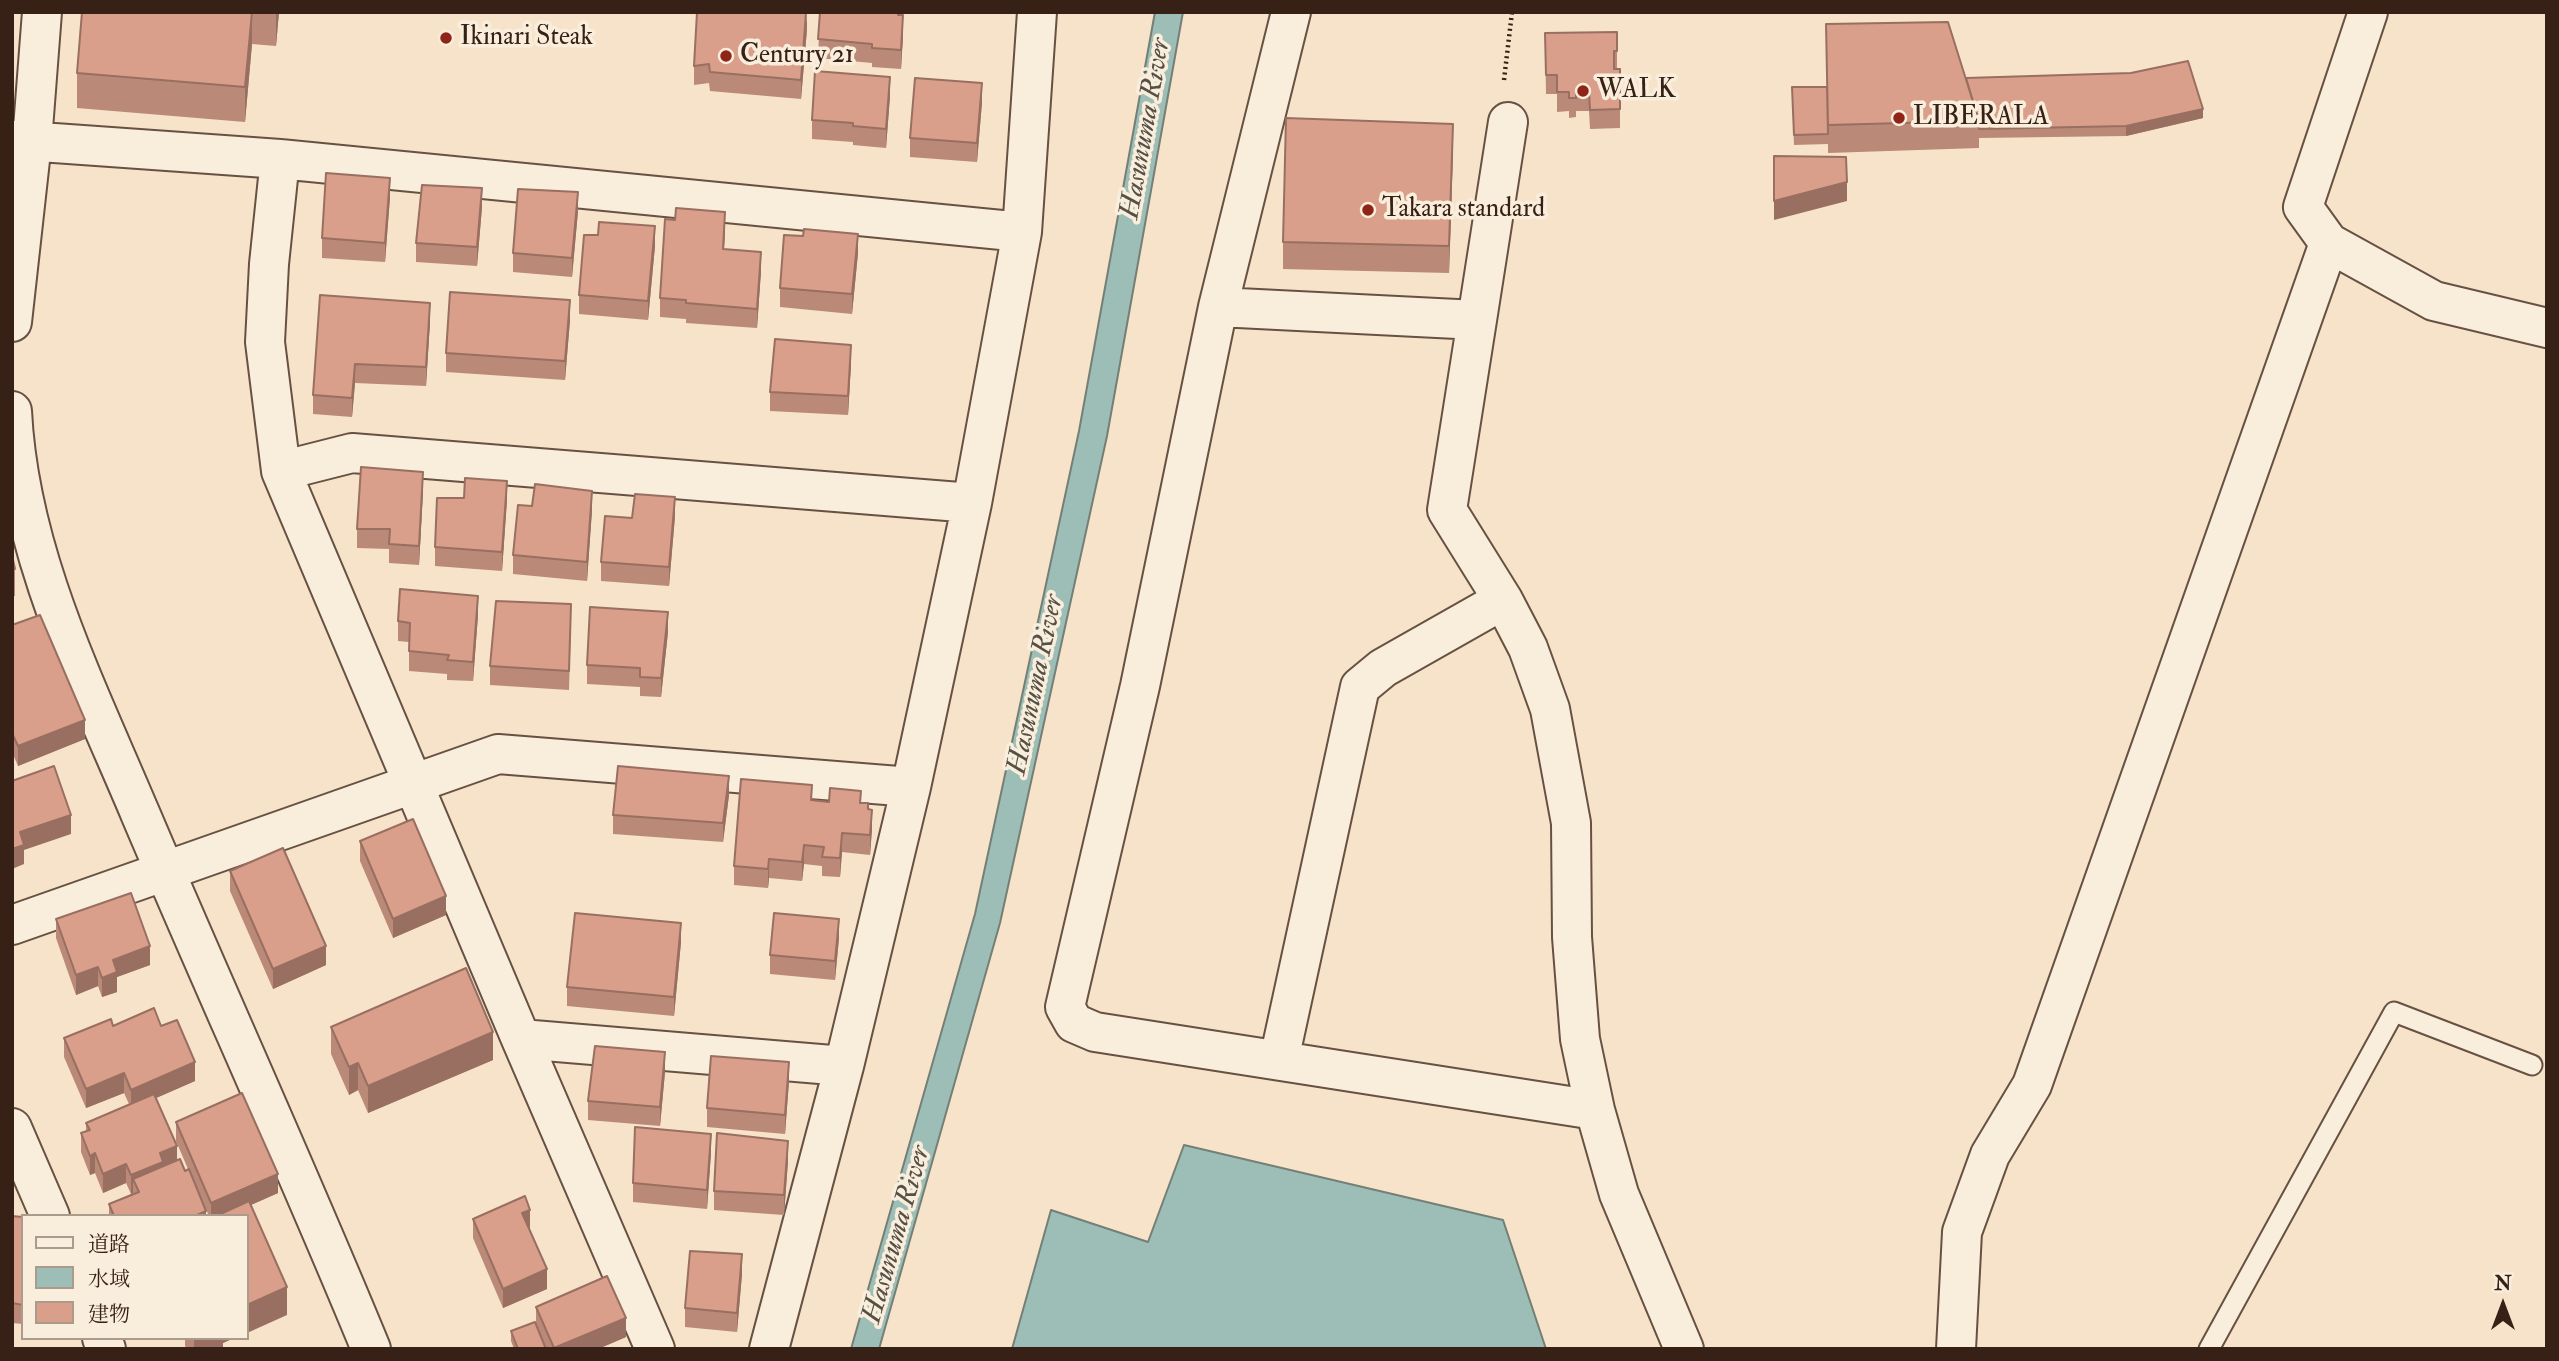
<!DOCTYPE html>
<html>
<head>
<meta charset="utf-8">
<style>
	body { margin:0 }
	#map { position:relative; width:2559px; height:1361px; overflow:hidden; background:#f6e3c9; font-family:"IM FELL Double Pica","Noto Serif JP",serif }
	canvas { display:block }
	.frame { position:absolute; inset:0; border:14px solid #372015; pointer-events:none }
	.legend { position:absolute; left:21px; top:1214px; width:228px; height:126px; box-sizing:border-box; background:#f9eddc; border:2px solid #ab9b8c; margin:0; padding:9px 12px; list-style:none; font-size:21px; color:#372015 }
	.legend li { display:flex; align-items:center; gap:14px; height:35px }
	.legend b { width:35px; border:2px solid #ab9b8c }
	.north { position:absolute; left:2468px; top:1270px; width:70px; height:70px; -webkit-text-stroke:5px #f9eddc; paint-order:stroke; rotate:0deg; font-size:19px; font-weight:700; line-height:28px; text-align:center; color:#372015 }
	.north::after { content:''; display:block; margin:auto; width:24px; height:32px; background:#372015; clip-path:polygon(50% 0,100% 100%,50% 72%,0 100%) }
</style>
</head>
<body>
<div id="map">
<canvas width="2559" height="1361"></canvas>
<div class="frame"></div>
<ul class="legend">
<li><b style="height:9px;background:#f9eddc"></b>道路</li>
<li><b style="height:19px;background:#9dbeb7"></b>水域</li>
<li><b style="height:19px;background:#d99f8a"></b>建物</li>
</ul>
<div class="north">N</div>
</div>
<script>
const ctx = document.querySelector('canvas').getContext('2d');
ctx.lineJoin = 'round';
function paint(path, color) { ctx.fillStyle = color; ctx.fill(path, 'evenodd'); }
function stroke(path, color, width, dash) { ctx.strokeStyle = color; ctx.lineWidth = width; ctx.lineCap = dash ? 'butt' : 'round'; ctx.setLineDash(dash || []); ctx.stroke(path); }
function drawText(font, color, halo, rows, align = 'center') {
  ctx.font = font + ' "IM FELL Double Pica",serif'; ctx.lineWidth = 7; ctx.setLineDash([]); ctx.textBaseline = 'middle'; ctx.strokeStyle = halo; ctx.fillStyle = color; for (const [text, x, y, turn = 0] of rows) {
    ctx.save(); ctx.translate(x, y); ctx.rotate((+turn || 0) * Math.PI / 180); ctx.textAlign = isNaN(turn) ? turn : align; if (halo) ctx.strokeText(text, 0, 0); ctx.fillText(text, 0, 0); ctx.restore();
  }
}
const water = new Path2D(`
	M1155,12H1183L1107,436L1000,923L879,1349H851L975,914L1079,431Z
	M1184,1145L1503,1220L1546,1349H1012L1051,1210L1148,1242Z`);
const path = new Path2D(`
	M1504,80L1512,12`);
const lane = new Path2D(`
	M2209,1349L2394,1012L2532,1065`);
const street = new Path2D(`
	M1291,12L1218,307L1477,320L1447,510L1503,600L1528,648L1550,709L1571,823L1572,937L1580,1039L1595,1110L1619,1194L1684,1349
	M2368,12L2303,207L2329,243L2434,301L2547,328
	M12,140L280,159L1022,232
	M280,159L269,264L265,342L281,471L521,1039L655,1349
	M1218,307L1140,686L1065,1007L1074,1023L1095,1032L1595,1110
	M1477,320L1508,122
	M12,322L32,142L42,12
	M12,411C19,553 86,685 140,813C216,992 297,1169 371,1349
	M281,471L352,453L972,503
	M12,925L498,754L911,787
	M521,1039L844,1066
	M1279,1060L1360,687L1383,668L1503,600
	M12,1128L50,1216
	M102,1338L106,1349
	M769,1349L844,1066L911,787L972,503L1022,232L1037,12
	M1956,1349L1962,1232L1990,1155L2032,1085L2329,243`);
const wall = new Path2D(`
	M82,12H279L276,46L252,44L245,122L77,108V73Z
	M820,12H899L903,35L901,69L872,67V63L818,58Z
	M807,29L801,99L710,91L709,83L694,85V66Z
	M1617,32V69H1620V128L1590,129L1589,111H1576V117L1569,118V111L1557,112V94H1546L1545,33Z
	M1966,78L2203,118L2126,136L1979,138V148L1828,153V144L1794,145L1792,97L1827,87Z
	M890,96L886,148L853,145V142L812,139V120Z
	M982,102L977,162L910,157V138Z
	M1453,151L1449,273L1283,269V242Z
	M390,197L385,262L322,258V238Z
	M482,207L477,266L416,262V243Z
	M578,211L572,277L513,272V253Z
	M725,231L724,249L761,271L757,328L686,323V319L660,317V298Z
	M598,235L655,246L648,320L579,314V295Z
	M858,253L852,314L780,307V288Z
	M320,295L430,322L426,386L355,383L352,417L313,414V395Z
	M570,320L565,380L446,372V353Z
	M851,364L848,415L770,411V392Z
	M423,491L419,565L389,563V549L357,548V529Z
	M507,500L502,571L435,566V547Z
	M532,506L592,510L587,581L513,574V555Z
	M675,516L669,586L601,581V562L632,518Z
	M12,555L15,569V596L12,597Z
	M478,615L473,681L447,680V674L409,671V642L398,641V621Z
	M571,623L569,690L490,685V666Z
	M12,625L85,739L18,766L12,752Z
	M668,632L661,697L640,696V687L587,684V665Z
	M729,795L723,842L613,834V815Z
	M812,800L861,803L868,809L872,829L870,855L842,852L840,877L822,876V866L804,864L802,881L769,878L768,888L734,885V866Z
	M360,841L446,915L393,938L360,861Z
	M230,871L326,965L273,989L230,891Z
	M56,919L150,965L117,977V992L102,997L98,986L76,995L56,938Z
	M839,938L835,980L770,974V955Z
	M681,942L674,1016L567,1006V987Z
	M113,1026H161L195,1081L156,1098L177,1161L185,1171L188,1169L176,1141V1122L278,1193L251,1205L287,1315L247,1216H209L199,1194L206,1216H109V1204L133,1193L131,1194L126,1183L103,1193L95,1173L90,1175L81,1152V1133L86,1131V1123L129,1104L124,1093L86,1108L64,1057V1038Z
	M331,1027L493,1060L368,1113L358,1090L349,1095L331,1054Z
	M665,1072L660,1126L588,1120V1101Z
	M789,1081L785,1134L707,1127V1108Z
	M711,1153L707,1209L633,1202V1183Z
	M788,1161L784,1215L714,1210V1191Z
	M12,1216L23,1217V1324L12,1323Z
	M473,1219L530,1229H529L547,1289L503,1308L473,1238Z
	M742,1274L737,1332L685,1327V1308Z
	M536,1307L626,1337L598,1349H546L536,1326Z
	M511,1331L546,1349H514L511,1341Z
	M185,1338H234L223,1343V1349H186L185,1345Z`);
const shadedWall = new Path2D(`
	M252,12V44L245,122V87Z
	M276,12H279L276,46Z
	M807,12V29L801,99V80Z
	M903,15V35L901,69V50Z
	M890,77V96L886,148V129Z
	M982,83V102L977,162V143Z
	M2203,109V118L2126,136V126Z
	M1453,124V151L1449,273V246Z
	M390,178V197L385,262V243Z
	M1847,182V201L1774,220V201Z
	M482,188V207L477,266V247Z
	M578,192V211L572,277V258Z
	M725,212V231L723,268V249Z
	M655,226V246L648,320V301Z
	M858,234V253L852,314V294Z
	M761,252V271L757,328V309Z
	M570,300V320L565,380V361Z
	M430,303V322L426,386V367Z
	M851,345V364L848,415V396Z
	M355,364V383L352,417V398Z
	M423,472V491L419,565V546Z
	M507,481V500L502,571V552Z
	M592,491V510L587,581V562Z
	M675,497V516L669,586V567Z
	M478,596V615L473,681V662Z
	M668,612V632L661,697V678Z
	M85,720V739L18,766V746Z
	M729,776V795L723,842V823Z
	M872,810V829L870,855V835Z
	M71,815V834L24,850V864L12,869V849L20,832Z
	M842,833V852L840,877V858Z
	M804,845V864L802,881V862Z
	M769,859V878L768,888V869Z
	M446,896V915L393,938V919Z
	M839,919V938L835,980V961Z
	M681,923V942L674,1016V997Z
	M150,946V965L117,977V992L102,997V978L113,960Z
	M326,946V965L273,989V969Z
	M98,967V986L76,995V975Z
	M493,1032V1060L368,1113V1086Z
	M665,1052V1072L660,1126V1107Z
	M195,1062V1081L131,1109V1090Z
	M789,1062V1081L785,1134V1115Z
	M358,1063V1090L349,1095V1067Z
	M124,1073V1093L86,1108V1089Z
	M711,1134V1153L707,1209V1190Z
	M788,1141V1161L784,1215V1195Z
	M177,1146V1165L133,1179V1193L131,1194V1175L160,1153Z
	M95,1153V1173L90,1175V1156Z
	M126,1164V1183L103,1193V1174Z
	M278,1174V1193L226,1216H211V1203Z
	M530,1210V1229L522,1232V1213Z
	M206,1211V1216H195Z
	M742,1254V1274L737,1332V1313Z
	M547,1269V1289L503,1308V1289Z
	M287,1287V1315L247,1333V1305Z
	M626,1318V1337L598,1349H554Z
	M194,1338H234L223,1343V1349H194Z`);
const building = new Path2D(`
	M82,12H252L245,87L77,73Z
	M697,12H806L801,80L710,72L709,64L694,66Z
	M820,12H898V15H903L901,50L872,48V44L818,39Z
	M1948,22L1979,121L1828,125L1826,24Z
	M1617,32V51H1614V69H1620V109L1590,110L1589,92H1576V98H1569V92H1557V75H1546L1545,33Z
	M2188,61L2203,109L2126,126L1979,129V121L1966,78L2131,73Z
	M815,71L890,77L886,129L853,126V123L812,120Z
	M915,78L982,83L977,143L910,138Z
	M1792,87H1827L1828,134L1794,135Z
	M1286,118L1453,124L1449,246L1283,242Z
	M1774,156L1846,157L1847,182L1774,201Z
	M326,173L390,178L385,243L322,238Z
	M422,185L482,188L477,247L416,243Z
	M518,189L578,192L572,258L513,253Z
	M676,208L725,212L723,249L761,252L757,309L686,303V300L660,298L665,219L675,220Z
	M599,222L655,226L648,301L579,295L584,235H598Z
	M804,229L858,234L852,294L780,288L784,235L803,236Z
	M450,292L570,300L565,361L446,353Z
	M320,295L430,303L426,367L355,364L352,398L313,395Z
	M775,339L851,345L848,396L770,392Z
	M361,467L423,472L419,546L389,544L390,529H357Z
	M465,478L507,481L502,552L435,547L437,498H464Z
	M535,484L592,491L587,562L513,555L518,505L532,506Z
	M635,494L675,497L669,567L601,562L605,516L632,518Z
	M12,555L15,569H12Z
	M400,589L478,596L473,662L447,660L449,655L409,651L410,623L398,621Z
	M496,601L571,604L569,671L490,666Z
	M590,607L668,612L661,678L640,677V668L587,665Z
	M40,615L85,720L18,746L12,733V625Z
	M54,766L71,815L20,832L24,845L12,849V781Z
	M618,766L729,776L723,823L613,815Z
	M741,779L812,785L811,800L829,802L830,788L861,791L860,803H868V809L872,810L870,835L842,833L840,858L822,857L824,847L804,845L802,862L769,859L768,869L734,866Z
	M413,819L446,896L393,919L360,841Z
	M283,848L326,946L273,969L230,871Z
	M131,893L150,946L113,960L117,972L102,978L98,967L76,975L56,919Z
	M575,913L681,923L674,997L567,987Z
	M774,913L839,919L835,961L770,955Z
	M466,968L493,1032L368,1086L358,1063L349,1067L331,1027Z
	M154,1008L161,1026L177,1020L195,1062L131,1090L124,1073L86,1089L64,1038L111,1019L113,1026Z
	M595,1046L665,1052L660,1107L588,1101Z
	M711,1056L789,1062L785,1115L707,1108Z
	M242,1093L278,1174L211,1203L176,1122Z
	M154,1094L177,1146L160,1153L163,1162L131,1175L126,1164L103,1174L95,1153L90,1156L81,1133L90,1130L86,1123Z
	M635,1127L711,1134L707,1190L633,1183Z
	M717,1133L788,1141L784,1195L714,1191Z
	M180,1159L185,1171L189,1169L206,1211L195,1216H114L109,1204L139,1192L133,1179Z
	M525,1196L530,1210L522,1213L547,1269L503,1289L473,1219Z
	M249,1201L287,1287L247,1305V1216H216Z
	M12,1216L23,1217V1305L12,1303Z
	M690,1251L742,1254L737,1313L685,1308Z
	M607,1276L626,1318L554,1348L536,1307Z
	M535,1322L546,1349H518L511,1331Z`);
const markers = [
	[446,38,7,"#8f2418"],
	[726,56,7,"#8f2418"],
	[1583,91,7,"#8f2418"],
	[1899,118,7,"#8f2418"],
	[1368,210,7,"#8f2418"]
];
const poiNames = [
	["Ikinari Steak",460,38],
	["Century 21",740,56],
	["WALK",1597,91],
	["LIBERALA",1913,118],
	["Takara standard",1382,210]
];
const waterNames = [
	["Hasunuma River",1147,129,-80],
	["Hasunuma River",1037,685,-78],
	["Hasunuma River",898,1235,-74]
];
paint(water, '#9dbeb7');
stroke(water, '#747f76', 2);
stroke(lane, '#675142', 23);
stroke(street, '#675142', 42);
stroke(path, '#372015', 4.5, [2, 3.5]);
stroke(lane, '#f9eddc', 19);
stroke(street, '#f9eddc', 38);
paint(wall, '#bb8977');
paint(shadedWall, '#986f61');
paint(building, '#d99f8a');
stroke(building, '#986f61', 2);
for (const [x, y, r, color] of markers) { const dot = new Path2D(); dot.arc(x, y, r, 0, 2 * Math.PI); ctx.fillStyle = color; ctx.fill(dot); stroke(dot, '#f9eddc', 2.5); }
drawText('26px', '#372015', '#f9eddc', poiNames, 'left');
drawText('italic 28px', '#564f46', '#f9eddc', waterNames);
</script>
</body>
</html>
